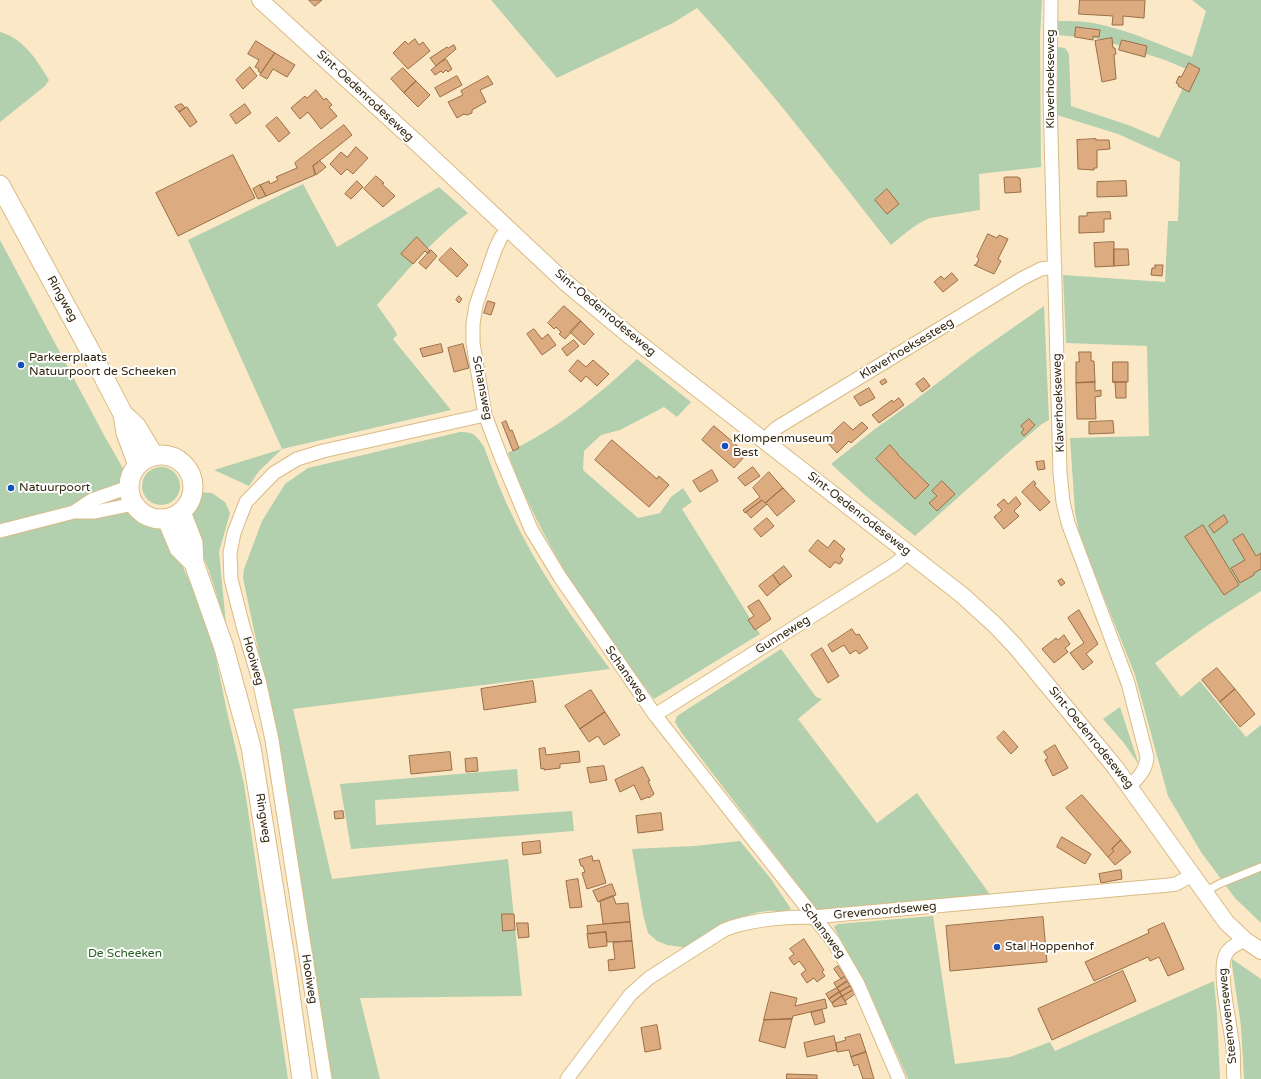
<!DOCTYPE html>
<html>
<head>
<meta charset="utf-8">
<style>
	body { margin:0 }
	canvas { display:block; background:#fbe8c7 }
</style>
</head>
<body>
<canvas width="1261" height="1079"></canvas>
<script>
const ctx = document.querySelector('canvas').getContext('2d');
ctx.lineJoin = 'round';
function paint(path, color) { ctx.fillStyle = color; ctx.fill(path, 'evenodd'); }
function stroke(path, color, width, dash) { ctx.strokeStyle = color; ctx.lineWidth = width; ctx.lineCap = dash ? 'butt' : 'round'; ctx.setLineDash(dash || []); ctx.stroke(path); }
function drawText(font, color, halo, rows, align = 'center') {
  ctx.font = font + ' "Varela Round",sans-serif'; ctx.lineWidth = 4; ctx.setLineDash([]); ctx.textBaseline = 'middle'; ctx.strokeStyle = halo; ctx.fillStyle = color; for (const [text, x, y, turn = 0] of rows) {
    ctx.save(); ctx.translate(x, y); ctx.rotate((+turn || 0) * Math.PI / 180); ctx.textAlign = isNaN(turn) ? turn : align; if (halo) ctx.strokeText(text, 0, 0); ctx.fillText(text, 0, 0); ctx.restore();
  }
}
const green = new Path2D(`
	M491,0H1042L1040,38L1041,167L979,174L980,210L930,218C915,224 903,235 891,245C828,165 766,83 697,8L673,23L557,78Z
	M1192,0H1261V591L1208,625L1155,663L1181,697L1200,681L1246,737L1261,725V923L1235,898L1201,852L1168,796L1135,675L1080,537L1075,512L1070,438L1149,436L1147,346L1066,343L1063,275L1165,282L1168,221H1178L1180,162L1118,134L1057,115L1058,47L1065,48L1069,54L1071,106L1131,126L1159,138L1191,71L1165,60L1099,39L1058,35V21C1071,21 1085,21 1098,24C1131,31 1161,45 1192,57L1206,11Z
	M0,32C23,38 37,60 49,80L45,86L0,122Z
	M303,184L337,247L439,187L468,213C433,239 405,273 377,305L396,332L397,335L393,339L451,410L282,449L259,471L249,486L214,470L282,449L188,240Z
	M0,240L105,437L156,526L164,532L177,554L205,615L212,638L227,712L244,784L288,1079H0Z
	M1044,306L1049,420L1042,424L1011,450L915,536L866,496L831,464L875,429L914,401L974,355Z
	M637,359L691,402L677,417L664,407L620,430L601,435L584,451L583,470L638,518L660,513L671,497L683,488L692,502L682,509L760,634L654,699C596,622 541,545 508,453C531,440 555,427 576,411C597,395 617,378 637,359Z
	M460,432C474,432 476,435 484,447C493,471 502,495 513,517C539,572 574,620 610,669L293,709L332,879L508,859L522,996L360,998L380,1079H329L270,706L243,578L244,569L262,521L285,484L308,468Z
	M142 486a19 19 0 1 1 38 0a19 19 0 1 1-38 0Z
	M200,492L212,493L225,502L230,513L219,552L226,624L209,571L190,524L191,513Z
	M781,649L816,697L822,699L798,719L877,823L917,793L991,896L817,910L681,732L675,722L677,716Z
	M1120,707L1139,765L1124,743L1103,719Z
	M517,769L519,791L375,800L376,825L572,811L574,831L351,849L340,784Z
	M740,841L771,879L791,909C785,913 776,910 768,911C757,912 747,915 737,919L688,948L667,945L657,941L648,933L643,914L632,849L695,846Z
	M933,916L955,1064L1010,1057L1050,1042L1055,1051L1214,981L1217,1014L1220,1079H908L892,1043L889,1039L874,1002L834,927L838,924Z
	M1232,959L1261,979V1079H1244L1241,1026L1232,965Z`);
const building = new Path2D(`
	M309,0H322L315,6Z
	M1080,0H1145L1144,18L1123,16V25H1112L1113,16L1079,14Z
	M1076,27L1100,30L1099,37L1093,36V40L1075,37Z
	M1112,38L1113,48H1115L1116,54L1114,55L1116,79L1102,82L1095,41Z
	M415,39L419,45L423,42L430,51L408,69L393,53L405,41L408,44Z
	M1122,40L1147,46L1145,57L1119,50Z
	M256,41L275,53L261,73L258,71L259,69L255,67L259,60L248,54Z
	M454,45L456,49L436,66L430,58L447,47L448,48Z
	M275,53L295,65L287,77L273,69L267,79L260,75Z
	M446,59L452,69L448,72L446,70L443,73L441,71L435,75L431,70L443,60V61Z
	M1189,63L1200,69L1189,92L1178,86L1179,85L1176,83L1179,76L1181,77Z
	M250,67L257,76L243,89L236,80Z
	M403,68L416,81L404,93L391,79Z
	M457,76L462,85L440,97L435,88Z
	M488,76L493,84L480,90L486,102L472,110V113L467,115L464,114L457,118L448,102L463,95L461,91Z
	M416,81L430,95L418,107L404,93Z
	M316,90L324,100L326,98L332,105L329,107L337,116L321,129L308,112L300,119L291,108L305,96L307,98Z
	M180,104H182L185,108L179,112L175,107Z
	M245,104L251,113L236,124L230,115Z
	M187,107L197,122L190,127L179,112Z
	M277,117L290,133L279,142L266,126Z
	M344,125L352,135L313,166L315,175L266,196L260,185L269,181L270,184L278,180L276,177L297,168L295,163Z
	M1096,139V140H1109L1110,149L1097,150V168H1094V170L1078,169L1077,140Z
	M356,147L368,158L353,174L347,169L341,175L330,164L341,152L347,157Z
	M233,155L255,198L178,236L156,193Z
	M320,161L326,167L316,175L313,166Z
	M376,176L384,183L382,184L395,196L383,207L364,189Z
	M1006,177H1018V178H1020L1021,192L1005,193L1004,178Z
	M357,181L363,187L351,199L345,194Z
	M1126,181L1127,196L1097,197V182Z
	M260,185L266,196L258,199L253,189Z
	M887,189L899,204L887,214L875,200Z
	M1110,212L1111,219H1104V232L1079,233V216H1087V213Z
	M988,234L997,238L999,235L1008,239L998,259L1001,261L994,274L974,265H976L979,259L977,257Z
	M417,237L430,251L428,254L425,251L413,264L401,254Z
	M1114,242V266L1095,267L1094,243Z
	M451,248L468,265L457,277L439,260Z
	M1114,249H1128L1129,265L1114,266Z
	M431,250L437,256L426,269L419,263Z
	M1155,265H1163L1162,276L1151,275L1152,268H1155Z
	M952,273L958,280L943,292L934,282L941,276L944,279Z
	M459,296L462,299L459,303L456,300Z
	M488,301L495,303L491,315L484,313Z
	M564,306L581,321L565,339L559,334L561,332L556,327L554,329L548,323Z
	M581,321L594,334L584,345L570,332Z
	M534,329L542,339L548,334L556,345L542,355L527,334Z
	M574,340L579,346L567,356L562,349Z
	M441,344L443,352L423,357L420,349Z
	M463,344L469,368L454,372L448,348Z
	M1079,352H1091V361H1094L1095,382L1076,383V362H1079Z
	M578,360L586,367L593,360L609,374L597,386L586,376L581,382L569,371Z
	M1113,362H1128V382H1113Z
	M924,378L930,386L922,392L916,384Z
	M885,379L887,382L882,385L880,382Z
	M1095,382V391L1101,390V396L1095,397L1096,419H1077L1076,383Z
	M1113,382H1126V398H1116L1115,382Z
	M869,388L875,398L860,406L854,397Z
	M899,398L904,405L879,423L872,415L892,400L893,402Z
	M1029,419L1035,425L1024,436L1021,433L1024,429L1021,426Z
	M506,421L510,431L512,430L519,448L513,451L502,423Z
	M1113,421L1114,433L1089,434V422Z
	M844,422L853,430L862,422L868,428L851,443L849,441L837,453L825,440Z
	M714,426L747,454L734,468L702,440Z
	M612,440L657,479L659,476L669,485L649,507L595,460Z
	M890,445L898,454V455L929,485L915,499L876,459Z
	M1044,461L1045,469L1038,470L1036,462Z
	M753,467L760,476L745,486L738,478Z
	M712,470L718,481L700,492L693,481Z
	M769,472L783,488L765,503L762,500L745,513L743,510L760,497L753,488Z
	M942,481L955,494L937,511L929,503L937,496L932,491Z
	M1034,481L1036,484L1034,485L1050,502L1040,511L1022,492Z
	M783,488L795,501L777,516L767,504L751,518L746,512L762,500L765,503Z
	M1016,497L1021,504L1014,511L1019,516L1004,529L994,517L1002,510L997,505L1004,499L1008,504Z
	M1224,515L1228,522L1214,533L1209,526Z
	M767,518L774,526L761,537L754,529Z
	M1203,525L1239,585L1224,595L1185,537Z
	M1243,534L1256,556L1261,553V569L1254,573V575L1240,583L1231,568L1245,560L1233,540Z
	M818,540L828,548L834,540L845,549L840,556L843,559L841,563L839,564L835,562L830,568L809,551Z
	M784,566L792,576L780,585L773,575Z
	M773,575L780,585L767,596L759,586Z
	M1062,579L1065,583L1061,586L1058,581Z
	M759,600L771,619L755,630L748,620L754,616L748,607Z
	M1079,610L1098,644L1086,654L1093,662L1083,670L1070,653L1084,643L1068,618Z
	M852,629L856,635L859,634L868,648L859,654L856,650L850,654L844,645L832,652L828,645Z
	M1064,635L1070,644L1065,648L1068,652L1054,663L1042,649L1056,638L1058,640Z
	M822,648L839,676L828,683L811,655Z
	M1217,668L1235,689L1220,702L1202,680Z
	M533,681L536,702L484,710L481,689Z
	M1235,689L1255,714L1240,727L1220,702Z
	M591,690L605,712L580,729L565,706Z
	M605,712L620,735L604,745L598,736L589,742L580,729Z
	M1004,731L1018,747L1011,754L997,738Z
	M1055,745L1068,768L1053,776L1045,760L1048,758L1044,752Z
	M545,748L546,755L579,751L580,762L560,764V768L544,770V768L541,769L539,749Z
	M450,752L452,770L411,774L409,756Z
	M477,758L478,771L466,772L465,759Z
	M604,766L607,780L590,783L587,768Z
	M643,767L650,781H648L654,794L649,798L648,797L641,800L634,785L620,792L615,780Z
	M1082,795L1121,840L1112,849L1114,851L1108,857L1066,808Z
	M343,811L344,818L335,819L334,812Z
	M661,813L663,830L638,833L636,816Z
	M1062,837L1091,854L1085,864L1057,847Z
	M1121,840L1131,852L1115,865L1108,857L1114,851L1112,849Z
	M540,841L541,853L523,855L522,843Z
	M592,856L593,861L599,860L606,883L587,889L582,873L585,872L583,866H581L579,860Z
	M1121,870L1122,879L1101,883L1099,874Z
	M578,879L582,907L570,908L566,881Z
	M612,884L616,895L598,902L593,891Z
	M613,896L616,904L628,903L630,922L603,924L600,901Z
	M502,914H514L515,930L503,931Z
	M1043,917L1047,962L950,971L946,926Z
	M630,922L632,941L607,942L606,932L588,934L587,926Z
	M517,923H528L529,937L519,938Z
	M1164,923L1184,969L1168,976L1159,957L1150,961L1148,957L1094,981L1085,962L1149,933L1148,930Z
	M606,932L607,946L589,948L587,934Z
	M804,939L824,970L822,972L825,976L817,982L814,978L807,983L801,974L806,970L799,961L794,965L789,958L794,954L790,949Z
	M632,941L635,968L609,971L608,960L615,959L613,943Z
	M838,966L845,976L841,979L834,969Z
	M1123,971L1136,1001L1052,1040L1038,1009Z
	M845,977L848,981L837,988L834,983Z
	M847,981L850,986L840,992L837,988Z
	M850,986L853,990L842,996L840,992Z
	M837,988L840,992L829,999L826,994Z
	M853,990L855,994L845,1001L842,997Z
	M771,992L797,998L795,1006L825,999L827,1008L793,1016L792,1019L764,1020Z
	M839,992L842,996L832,1003L829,999Z
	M842,996L847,1004L834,1007L832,1003Z
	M822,1010L825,1022L815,1025L811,1013Z
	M792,1019L785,1048L759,1041L764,1020Z
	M657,1025L661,1049L645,1052L641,1028Z
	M860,1034L866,1052L851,1057L849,1050L837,1052L836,1043L846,1040L845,1038Z
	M834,1036L837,1050L807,1057L804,1043Z
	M866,1052L874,1079H863L858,1064L854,1066L851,1057Z
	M787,1074L817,1075V1079H787Z`);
const service = new Path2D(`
	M1205,892L1219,884L1261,867`);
const minor = new Path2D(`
	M1051,0L1050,97L1060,473L1063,502L1068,523L1128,683L1147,757C1146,770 1139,777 1130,786
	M509,229L501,237L495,250L476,305L473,324V343L485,415L501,457L531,529L560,577L655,715L833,941L858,984L899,1079
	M766,441L771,433L778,427L1023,278L1041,269L1055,267
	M74,512L92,500L129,487
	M0,531L74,512H95L134,504
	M655,715L895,564L909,552
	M325,1079L272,740L259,680L243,626L231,579L230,553L234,533L246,502L274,473L297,459L323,451L485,415
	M567,1079L630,995L649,978L724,930C751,919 785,917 813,917L1169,885L1176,884L1192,875
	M1234,1079C1233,1069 1234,1058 1233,1048C1231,1027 1217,970 1226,954C1229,947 1239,943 1245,940`);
const tertiary = new Path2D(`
	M260,0L419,145L565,282L630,336L962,595L994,624L1015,646L1115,767L1226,922L1245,940L1261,951`);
const secondary = new Path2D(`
	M0,185L87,345L123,414L126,433L138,465
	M124,415L136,426L154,456
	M129 487a32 32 0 1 1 64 0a32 32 0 1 1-64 0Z
	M181,512L193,543L194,563L224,648L251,747L285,959L302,1079
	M167,519L179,548L194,563`);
const markers = [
	[21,365,4,"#1750bc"],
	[725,446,4,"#1750bc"],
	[11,488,4,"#1750bc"],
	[997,947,4,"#1750bc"]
];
const streetNames = [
	["Klaverhoekseweg",1051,79,-90],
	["Sint-Oedenrodeseweg",365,96,43],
	["Ringweg",62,299,61],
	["Sint-Oedenrodeseweg",605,313,40],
	["Klaverhoeksesteeg",907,349,-31],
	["Schansweg",482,388,79],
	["Klaverhoekseweg",1059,403,-92],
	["Sint-Oedenrodeseweg",859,514,38],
	["Gunneweg",783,635,-32],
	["Hooiweg",253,661,74],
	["Schansweg",626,674,55],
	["Sint-Oedenrodeseweg",1091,738,51],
	["Ringweg",263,818,81],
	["Grevenoordseweg",885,911,-5],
	["Schansweg",823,931,53],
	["Hooiweg",309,979,81],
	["Steenovenseweg",1228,1016,-96]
];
const poiNames = [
	["Parkeerplaats",29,358],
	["Natuurpoort de Scheeken",29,372],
	["Klompenmuseum",733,439],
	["Best",733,453],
	["Natuurpoort",19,488],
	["Stal Hoppenhof",1005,947]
];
const parkNames = [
	["De Scheeken",125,954]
];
paint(green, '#b2d0ae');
paint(building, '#ddab80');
stroke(building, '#9b6e46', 1);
stroke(service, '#dabb84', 9);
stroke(minor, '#dabb84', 15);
stroke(tertiary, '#dabb84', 18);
stroke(secondary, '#dabb84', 21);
stroke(service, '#fff', 7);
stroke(minor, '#fff', 13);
stroke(tertiary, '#fff', 16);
stroke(secondary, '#fff', 19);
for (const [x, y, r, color] of markers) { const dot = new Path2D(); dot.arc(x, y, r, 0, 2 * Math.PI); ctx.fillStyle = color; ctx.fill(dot); stroke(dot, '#fff', 1.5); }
drawText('12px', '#342811', '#fff', streetNames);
drawText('12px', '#342811', '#fff', poiNames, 'left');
drawText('12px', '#276021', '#fff', parkNames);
</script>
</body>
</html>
